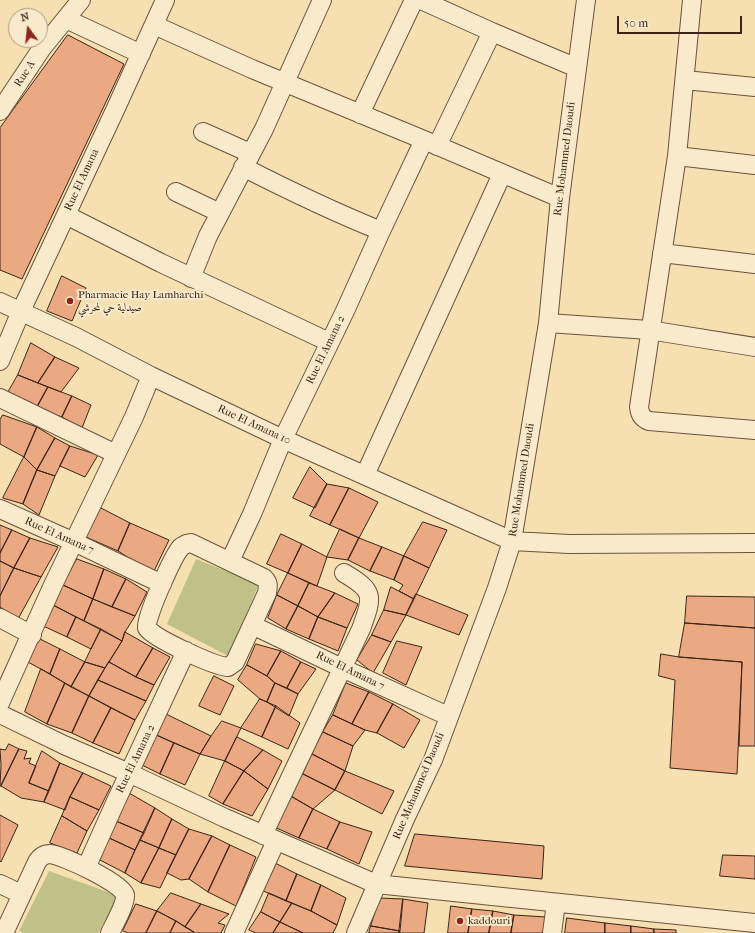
<!DOCTYPE html>
<html>
<head>
<meta charset="utf-8">
<style>
	body { margin:0 }
	#map { position:relative; width:755px; height:933px; overflow:hidden; background:#f6dfb0; font-family:"IM FELL French Canon",serif }
	canvas { display:block }
	.north { position:absolute; left:8px; top:8px; width:40px; height:40px; box-sizing:border-box; background:#f9eacc; border:1px solid #ae9b83; border-radius:50%; rotate:345deg; font-size:11px; font-weight:700; line-height:16px; text-align:center; color:#3d2416 }
	.north::after { content:''; display:block; margin:auto; width:14px; height:18px; background:#8f2418; clip-path:polygon(50% 0,100% 100%,50% 72%,0 100%) }
	.scale { position:absolute; left:617px; top:16px; width:125px; height:18px; box-sizing:border-box; border:2px solid #3d2416; border-top:0; padding-left:5px; font-size:12px; line-height:14px; white-space:nowrap; color:#3d2416; -webkit-text-stroke:3px #f9eacc; paint-order:stroke }
</style>
</head>
<body>
<div id="map">
<canvas width="755" height="933"></canvas>
<div class="north">N</div>
<div class="scale">50 m</div>
</div>
<script>
const ctx = document.querySelector('canvas').getContext('2d');
ctx.lineJoin = 'round';
function paint(path, color) { ctx.fillStyle = color; ctx.fill(path, 'evenodd'); }
function stroke(path, color, width, dash) { ctx.strokeStyle = color; ctx.lineWidth = width; ctx.lineCap = dash ? 'butt' : 'round'; ctx.setLineDash(dash || []); ctx.stroke(path); }
function drawText(font, color, halo, rows, align = 'center') {
  ctx.font = font + ' "IM FELL French Canon",Amiri,serif'; ctx.lineWidth = 4; ctx.setLineDash([]); ctx.textBaseline = 'middle'; ctx.strokeStyle = halo; ctx.fillStyle = color; for (const [text, x, y, turn = 0] of rows) {
    ctx.save(); ctx.translate(x, y); ctx.rotate((+turn || 0) * Math.PI / 180); ctx.textAlign = isNaN(turn) ? turn : align; if (halo) ctx.strokeText(text, 0, 0); ctx.fillText(text, 0, 0); ctx.restore();
  }
}
const green = new Path2D(`
	M196,559L259,584L228,656L167,624Z
	M49,871L119,896L98,933H24L19,931Z`);
const building = new Path2D(`
	M68,35L124,64L22,279L0,270V128Z
	M62,276L86,288L72,321L47,311Z
	M31,343L55,357L38,383L18,375Z
	M55,357L79,368L61,392L38,383Z
	M18,375L48,387L36,409L6,396Z
	M48,387L72,396L62,417L36,409Z
	M72,396L91,405L82,428L62,417Z
	M3,415L37,427L24,457L0,444V420Z
	M37,427L55,438L37,470L24,457Z
	M55,438L70,446L55,476L37,470Z
	M70,446L98,455L85,477L60,466Z
	M24,457L37,470L23,504L3,498Z
	M310,467L327,484L315,508L293,498Z
	M37,470L55,476L39,515L23,504Z
	M327,484L349,488L330,525L310,516Z
	M349,488L378,502L359,538L330,525Z
	M101,508L130,523L118,551L86,537Z
	M423,522L447,530L429,568L404,556Z
	M130,523L169,540L153,573L118,551Z
	M0,525L12,530L0,553Z
	M340,529L359,538L348,560L327,557Z
	M12,530L30,538L14,568L0,561V553Z
	M281,534L302,544L288,573L267,564Z
	M30,538L58,547L41,577L14,568Z
	M359,538L382,547L370,571L348,560Z
	M302,544L327,557L317,586L288,573Z
	M382,547L404,556L394,580L370,571Z
	M404,556L429,568L414,599L399,591L403,585L394,580Z
	M77,559L104,569L93,599L63,585Z
	M0,561L14,568L0,596Z
	M14,568L41,577L18,619L0,607V596Z
	M104,569L126,579L112,607L93,599Z
	M288,573L309,583L298,606L277,595Z
	M126,579L147,592L135,616L112,607Z
	M309,583L335,593L318,617L298,606Z
	M63,585L93,599L84,621L53,605Z
	M391,587L414,599L406,615L384,610Z
	M335,593L358,604L347,628L318,617Z
	M416,594L468,615L459,635L406,615Z
	M277,595L298,606L286,629L268,618Z
	M687,596L755,597V628L685,623Z
	M93,599L135,616L125,632L122,641L84,621Z
	M53,605L76,617L67,637L41,625Z
	M298,606L318,617L309,639L286,629Z
	M384,610L406,615L391,642L372,635Z
	M76,617L101,629L91,649L67,637Z
	M318,617L347,628L338,651L309,639Z
	M685,623L755,628V746H739L742,662L679,657Z
	M101,629L122,641L105,668L85,662Z
	M125,632L153,648L136,677L109,662L122,641Z
	M372,635L391,642L373,673L357,660Z
	M36,637L60,649L50,674L26,661Z
	M397,641L422,647L406,685L383,673Z
	M256,644L281,651L267,676L247,665Z
	M153,648L170,657L154,685L136,677Z
	M60,649L85,662L71,687L50,674Z
	M281,651L301,662L287,688L275,683L267,676Z
	M661,654L679,657L742,662L737,774L670,768L675,680L659,676Z
	M85,662L105,668L89,696L71,687Z
	M109,662L136,677L154,685L146,701L98,680Z
	M301,662L316,669L298,694L287,688Z
	M247,665L267,676L275,683L267,702L260,699L238,680Z
	M41,669L65,683L47,724L25,712Z
	M214,676L234,686L220,715L199,706Z
	M98,680L146,701L135,720L89,696Z
	M65,683L89,696L72,733L47,724Z
	M275,683L298,694L289,716L267,702Z
	M346,683L369,692L352,724L333,715Z
	M369,692L393,704L377,733L365,730L352,724Z
	M89,696L111,708L93,743L72,733Z
	M260,699L276,706L262,737L241,728Z
	M393,704L420,720L404,748L377,733Z
	M276,706L300,723L288,749L262,737Z
	M111,708L135,720L119,754L93,743Z
	M166,714L211,736L200,754L154,734Z
	M333,715L365,730L353,746L323,732Z
	M222,721L241,728L225,761L200,754L211,736Z
	M323,732L353,746L345,771L312,754Z
	M154,734L174,743L160,774L142,765Z
	M237,737L263,750L244,771L225,761Z
	M174,743L200,754L185,785L160,774Z
	M9,744L19,749L1,786H0L1,765L0,749L5,750Z
	M19,749L27,751L24,759L31,758L29,763L36,766L29,783L49,791L44,802L21,798L1,786Z
	M263,750L282,761L268,789L244,771Z
	M42,751L60,763L49,791L29,783Z
	M312,754L345,771L335,790L303,774Z
	M225,761L244,771L223,804L209,796Z
	M60,763L83,773L70,797L65,810L44,802Z
	M244,771L268,789L252,816L223,804Z
	M345,771L394,791L382,814L335,790Z
	M83,773L111,786L99,810L70,797Z
	M303,774L335,790L313,809L289,795Z
	M129,793L155,808L144,833L116,821Z
	M289,795L313,809L299,838L272,826Z
	M70,797L99,810L87,831L62,816Z
	M155,808L172,819L159,848L140,840Z
	M313,809L340,822L327,849L299,838Z
	M0,815L18,825L1,862L0,861Z
	M62,816L87,831L77,853L50,843Z
	M172,819L189,829L176,855L159,848Z
	M116,821L144,833L135,850L107,837Z
	M340,822L372,832L359,864L327,849Z
	M189,829L212,836L189,879L181,880L167,873Z
	M415,834L544,846L542,879L405,866Z
	M212,836L230,845L208,892L189,879Z
	M107,837L135,850L125,873L98,859Z
	M140,840L159,848L141,883L125,873Z
	M230,845L256,857L236,906L208,892Z
	M159,848L176,855L160,888L141,883Z
	M723,855L755,856V879L720,876Z
	M273,862L297,874L286,901L261,890Z
	M297,874L321,885L311,911L286,901Z
	M321,885L346,898L337,925L311,911Z
	M171,893L201,904L185,927L176,921L157,911Z
	M269,893L292,903L280,922L261,912Z
	M380,898L403,899L400,931L371,926Z
	M403,899L428,903L424,933H399Z
	M292,903L311,911L337,925L333,933H303L280,922Z
	M136,904L157,911L146,933H128L123,931Z
	M201,904L229,914L218,923L225,925L221,933H195L185,927Z
	M451,906L472,909L468,933H448Z
	M472,909L493,911L489,933H468Z
	M157,911L176,921L170,933H146Z
	M493,911L514,915L511,933H489Z
	M261,912L280,922L273,933H256L249,930Z
	M514,915L546,917L543,933H511Z
	M567,918L605,923V933H565Z
	M176,921L194,932L193,933H170Z
	M280,922L303,933H273Z
	M605,923L631,926V933H605Z
	M371,926L400,931L399,933H369Z
	M631,926L654,929V933H631Z
	M654,929L676,930V933H654Z`);
const minor = new Path2D(`
	M421,0L492,32L577,68
	M692,0L677,156L639,407C640,415 642,418 649,421L755,430
	M66,19L141,54
	M154,25L252,69L424,140L560,198
	M685,80L755,87
	M0,111L42,48L81,0
	M360,114L414,0
	M203,132L250,153
	M437,146L492,32
	M677,156L755,165
	M243,167C288,190 334,212 381,231
	M176,192L220,213
	M66,215L161,263L329,342
	M662,253L755,264
	M191,278L208,236L264,129L322,0
	M0,302L76,337L151,376L283,439L512,541L569,544L755,543
	M548,323L649,330L755,347
	M0,361L21,311L116,108L165,0
	M0,398L116,454
	M365,475L502,174
	M0,509L74,542L162,584
	M191,543L264,578C269,583 268,586 267,593L235,662L228,667C214,666 155,639 147,628C145,618 173,556 181,547C182,546 185,545 186,544Z
	M230,561L252,514L283,439L345,311L381,231L424,140
	M0,618L32,635
	M252,625L342,668L448,716
	M0,703L53,585L134,417L151,376
	M0,714L64,745L129,773L225,818L376,884L755,923
	M263,835L361,629C373,596 375,591 344,573
	M86,868L116,801L186,651
	M0,884L21,894
	M4,933L37,862C40,857 44,854 50,854C62,855 124,884 125,895C126,903 114,925 110,933
	M234,933L276,841
	M356,933L405,819L433,760L497,588L512,541L548,323L560,198L586,0
	M552,933L556,903`);
const markers = [
	[70,301,4,"#8f2418"],
	[460,921,4,"#8f2418"]
];
const streetNames = [
	["Rue A",25,74,-57],
	["Rue Mohammed Daoudi",565,159,-83],
	["Rue El Amana",82,180,-65],
	["Rue El Amana 2",326,350,-64],
	["Rue El Amana 10",254,425,25],
	["Rue Mohammed Daoudi",522,480,-81],
	["Rue El Amana 7",59,536,24],
	["Rue El Amana 7",350,671,26],
	["Rue El Amana 2",136,759,-64],
	["Rue Mohammed Daoudi",419,786,-67]
];
const poiNames = [
	["Pharmacie Hay Lamharchi",78,295],
	["صيدلية حي لمحرشي",78,308],
	["kaddouri",468,921]
];
paint(green, '#c0c188');
paint(building, '#eaa983');
stroke(building, '#3d2416', 1);
stroke(minor, '#6b533c', 20);
stroke(minor, '#f9eacc', 18);
for (const [x, y, r, color] of markers) { const dot = new Path2D(); dot.arc(x, y, r, 0, 2 * Math.PI); ctx.fillStyle = color; ctx.fill(dot); stroke(dot, '#f9eacc', 1.5); }
drawText('11px', '#3d2416', '#f9eacc', streetNames);
drawText('11px', '#3d2416', '#f9eacc', poiNames, 'left');
</script>
</body>
</html>
